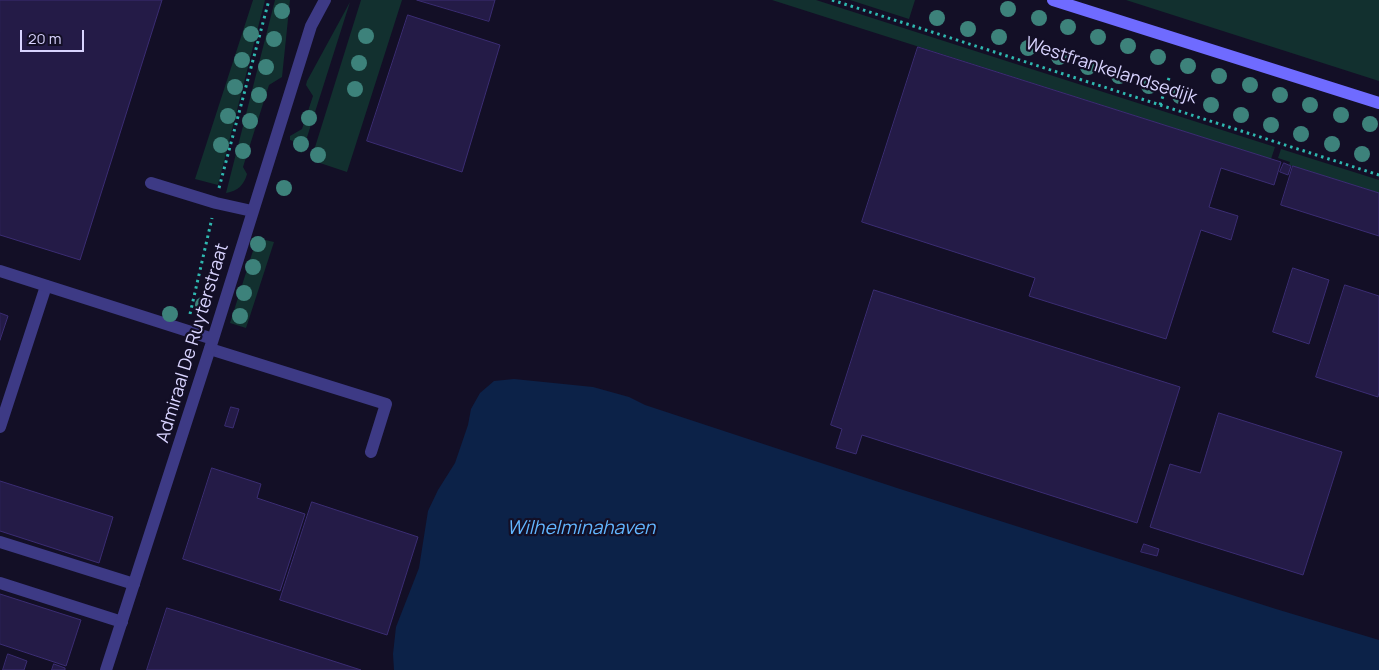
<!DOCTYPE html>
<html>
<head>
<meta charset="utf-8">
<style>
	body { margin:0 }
	#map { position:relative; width:1379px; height:670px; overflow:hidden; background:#130f26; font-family:Manrope,sans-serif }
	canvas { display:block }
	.scale { position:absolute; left:20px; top:30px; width:64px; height:22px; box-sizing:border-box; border:2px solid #d9d4ff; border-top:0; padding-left:6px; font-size:15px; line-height:18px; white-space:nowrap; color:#d9d4ff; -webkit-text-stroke:4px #130f26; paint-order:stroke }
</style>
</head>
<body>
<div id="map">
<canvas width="1379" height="670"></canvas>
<div class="scale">20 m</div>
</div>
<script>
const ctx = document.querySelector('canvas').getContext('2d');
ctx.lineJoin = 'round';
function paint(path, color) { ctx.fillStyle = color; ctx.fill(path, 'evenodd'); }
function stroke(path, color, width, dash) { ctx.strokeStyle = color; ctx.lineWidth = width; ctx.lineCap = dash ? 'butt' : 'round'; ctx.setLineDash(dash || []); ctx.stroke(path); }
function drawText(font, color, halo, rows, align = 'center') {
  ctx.font = font + ' Manrope,sans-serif'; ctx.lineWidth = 4.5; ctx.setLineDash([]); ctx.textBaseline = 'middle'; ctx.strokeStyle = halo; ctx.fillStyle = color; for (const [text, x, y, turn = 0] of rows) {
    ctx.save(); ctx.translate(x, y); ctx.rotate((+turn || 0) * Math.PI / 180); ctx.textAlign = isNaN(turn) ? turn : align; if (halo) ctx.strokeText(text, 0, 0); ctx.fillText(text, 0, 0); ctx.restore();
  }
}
const green = new Path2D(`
	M253,0H265L218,185L195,179Z
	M275,0H290L282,77L269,85L243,167L247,174C244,185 238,191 226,193Z
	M361,0H402L347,172L311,160Z
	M772,0H816L1275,147L1271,159Z
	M850,0H915L909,19Z
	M1126,0H1379V81Z
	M350,2L302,153C296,151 294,147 293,141L290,140V136L302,129L313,96L306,85L307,81Z
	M1281,149L1379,180V193L1289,165L1290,162L1278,158Z
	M257,238L274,242L246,328L230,323Z`);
const water = new Path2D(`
	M514,379L593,387L629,397L645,405L900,489L1276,609L1379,640V670H394L393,654L396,627L419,568L428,511L438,490L455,463L468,425L471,409L480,393L494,381Z`);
const building = new Path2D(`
	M0,0H162L80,260L0,235Z
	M417,0H495L489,21Z
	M408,15L500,45L462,172L367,141Z
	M918,47L1281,162L1274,185L1221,168L1209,207L1238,216L1231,240L1201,230L1166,339L1029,296L1035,278L862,222Z
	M1284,163L1291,166L1288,175L1280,172Z
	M1293,166L1379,193V236L1281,205Z
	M1293,268L1329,280L1309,344L1273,332Z
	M1345,285L1379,296V392L1378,397L1316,377Z
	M874,290L1180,387L1137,523L862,435L856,454L836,448L842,429L831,425Z
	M0,313L8,316L0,340Z
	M231,407L239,409L233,428L225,426Z
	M1219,413L1342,452L1303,575L1150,527L1170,464L1200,473Z
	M212,468L261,484L257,498L305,514L280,591L183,559Z
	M0,481L113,517L99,563L0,531Z
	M312,502L418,537L387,635L280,600Z
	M1144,544L1159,549L1157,556L1141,552Z
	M0,594L81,620L66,666L0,644Z
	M167,608L190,615L361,670H147Z
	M8,654L27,661L24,670H3Z
	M54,664L65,668V670H52Z`);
const path = new Path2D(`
	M832,0L1379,175
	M1160,105L1170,75
	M219,188L269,0
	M190,314L212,218`);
const lane = new Path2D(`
	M151,183L216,203L252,211
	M210,349L386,404L371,452
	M0,427L46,286
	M0,542L134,584
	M0,583L122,622`);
const street = new Path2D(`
	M0,271L213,339
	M106,670L213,339L311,26L325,0`);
const secondary = new Path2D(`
	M1053,0L1379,103`);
const trees = [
	[1008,9],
	[282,11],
	[937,18],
	[1039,18],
	[1068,27],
	[968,29],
	[251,34],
	[366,36],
	[999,37],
	[1098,37],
	[274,39],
	[1128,46],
	[1028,48],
	[1059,57],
	[1158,57],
	[242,60],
	[359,63],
	[1188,66],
	[266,67],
	[1088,67],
	[1119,76],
	[1219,76],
	[1250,85],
	[1149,86],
	[235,87],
	[355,89],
	[259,95],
	[1280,95],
	[1180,96],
	[1211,105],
	[1310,105],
	[1241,115],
	[1341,115],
	[228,116],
	[309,118],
	[250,121],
	[1370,124],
	[1271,125],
	[1301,134],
	[301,144],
	[1332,144],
	[221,145],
	[243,151],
	[1362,154],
	[318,155],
	[284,188],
	[258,244],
	[253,267],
	[244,293],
	[203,305],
	[170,314],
	[240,316]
];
const streetNames = [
	["Westfrankelandsedijk",1111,71,18],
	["Admiraal De Ruyterstraat",193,343,-73]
];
const waterNames = [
	["Wilhelminahaven",581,529]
];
paint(green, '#12302f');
paint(water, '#0c2248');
paint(building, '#241b47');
stroke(building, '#3b2d73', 1);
stroke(path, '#2fb8b0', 3, [2.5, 4]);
stroke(lane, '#3d3a85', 12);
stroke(street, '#3d3a85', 12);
stroke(secondary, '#6f6bff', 12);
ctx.fillStyle = '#3d827b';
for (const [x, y] of trees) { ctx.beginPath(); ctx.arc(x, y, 8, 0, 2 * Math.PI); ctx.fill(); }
drawText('18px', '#d9d4ff', '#130f26', streetNames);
drawText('italic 19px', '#62b6ff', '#130f26', waterNames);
</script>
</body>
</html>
